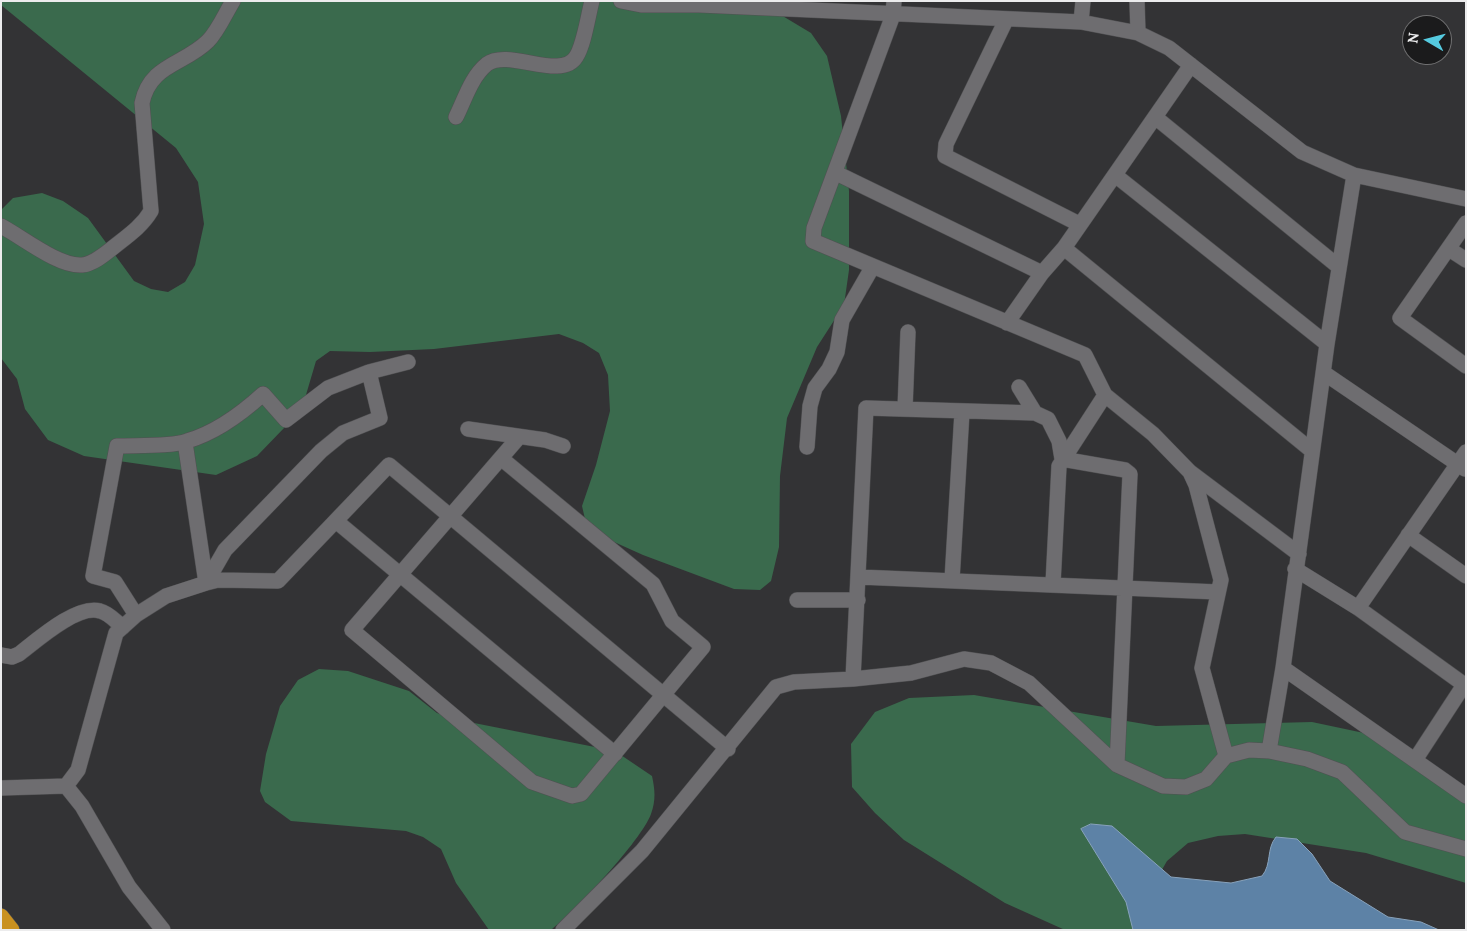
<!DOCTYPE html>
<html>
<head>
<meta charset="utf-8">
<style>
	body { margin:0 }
	#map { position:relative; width:1467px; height:931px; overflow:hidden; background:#333335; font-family:Lora,serif }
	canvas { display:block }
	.frame { position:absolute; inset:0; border:2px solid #ececed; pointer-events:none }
	.north { position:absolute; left:1402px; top:15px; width:50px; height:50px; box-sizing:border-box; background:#1b1b1c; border:1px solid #6f6f70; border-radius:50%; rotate:278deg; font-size:14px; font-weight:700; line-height:20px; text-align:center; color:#ececed }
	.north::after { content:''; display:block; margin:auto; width:18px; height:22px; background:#55cadf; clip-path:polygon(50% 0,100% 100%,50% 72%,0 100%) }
</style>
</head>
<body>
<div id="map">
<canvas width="1467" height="931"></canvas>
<div class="frame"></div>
<div class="north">N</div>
</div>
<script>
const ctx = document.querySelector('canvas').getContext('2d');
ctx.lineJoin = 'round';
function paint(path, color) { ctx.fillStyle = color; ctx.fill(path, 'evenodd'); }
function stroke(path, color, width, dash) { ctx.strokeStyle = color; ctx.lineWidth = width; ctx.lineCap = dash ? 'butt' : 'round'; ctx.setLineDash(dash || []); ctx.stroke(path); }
const forest = new Path2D(`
	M1,1H743L781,15L811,33L827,56L841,116L849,191V270L844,305L817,347L787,418L780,476L779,547L771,581L760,590L734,589L643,555L603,537L585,519L582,506L596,465L610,411L608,375L599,353L583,343L559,334L434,349L370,352L330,351L316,361L303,405L285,427L257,456L216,475L84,456L48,440L25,409L17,379L1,358V210L13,198L42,193L63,201L88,218L134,281L151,289L168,292L185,282L195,265L204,224L198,182L176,148L1,5Z
	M319,669L348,671L409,691L437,713L459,720L615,751L652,776C655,790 656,800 651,814C641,841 575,911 551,930H489L456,883L441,849L423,837L406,831L291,821L265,802L260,791L266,754L280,706L298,680Z
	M974,695L1156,726L1312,722L1397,740L1466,788V883L1366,853L1245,834L1218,836L1188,843L1167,861L1151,889L1134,930H1065L1005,903L904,840L875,813L852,787L851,744L875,712L909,698Z`);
const water = new Path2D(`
	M1091,824L1112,826L1171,877L1231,883L1262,876C1272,864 1266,849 1276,837L1297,839L1312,854L1330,881L1388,917L1421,922L1439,930H1133L1126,902L1081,829Z`);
const street = new Path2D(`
	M621,1L641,5H699L1081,22L1138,33L1169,48L1302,152L1354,175L1466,199
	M894,1L893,15L814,228L813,241L1085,355L1105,395L1153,434L1190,472L1299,554
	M1137,1L1138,33
	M1006,20L946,144L945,156L1079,224
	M1081,22L1083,1
	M456,117C465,99 471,77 487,64C508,48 561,81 576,57C584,45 588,16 592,1
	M1155,117L1339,267
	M836,173L1042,273
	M1115,175L1327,344
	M1466,223L1400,318L1466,366
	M1,226C22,237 59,267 82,265C94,264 106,253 115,246C129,235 142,226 151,211L142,103C150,64 184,65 208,41C218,31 225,14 233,1
	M1064,248L1311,450
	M1449,249L1466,260
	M1007,323L1042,273L1064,248L1191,65
	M1324,373L1465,469
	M1019,387L1035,413
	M905,409L908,332
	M468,429L545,440L563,446
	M185,442L206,583
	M807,447L810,406L815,388L829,369L837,352L842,320L873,266
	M502,459L653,584L672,621L703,647L581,794L572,796L532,782L352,630L519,437
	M1062,459L1125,470L1130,474L1117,765
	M336,521L615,754
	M1408,535L1466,576
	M1295,569L1358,608L1466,686
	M859,577L1218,592
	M952,580L962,412
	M206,583L225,550L321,451L343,433L380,418L369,372
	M1053,584L1059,466L1105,395
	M797,600H858
	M1358,608L1466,452
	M136,615L115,582L93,576L117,446C136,445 170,447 187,441C215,433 241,414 263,394L286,420L328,388L369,372L408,362
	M1,655L12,657L19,654C36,641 77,604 100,611C109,613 116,622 123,627
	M1283,668L1466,796
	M853,679L866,408L1035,413L1048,419L1059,441L1062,459
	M1269,751L1283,668L1327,344L1354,175
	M1226,756L1249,750L1269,751L1307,759L1342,772L1405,832L1466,849
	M1415,760L1464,685
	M66,786L78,770L116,633L136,615L166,596L206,583L218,580L278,581L389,465L728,749
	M1,788L66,786L82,806L129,887L163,930
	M563,930L642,851L776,687L794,682L853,679L911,673L964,659L991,663L1029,683L1117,765L1163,786L1186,787L1206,779L1226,756L1202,668L1221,580L1196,485L1190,472`);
const highway = new Path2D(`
	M1,916L12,930`);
paint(forest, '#3a6a4d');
paint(water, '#5d82a6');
stroke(water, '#88a2bb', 1);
stroke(street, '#515153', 16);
stroke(highway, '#515153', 16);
stroke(street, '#6e6d70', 15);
stroke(highway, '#c99120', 15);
</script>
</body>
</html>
